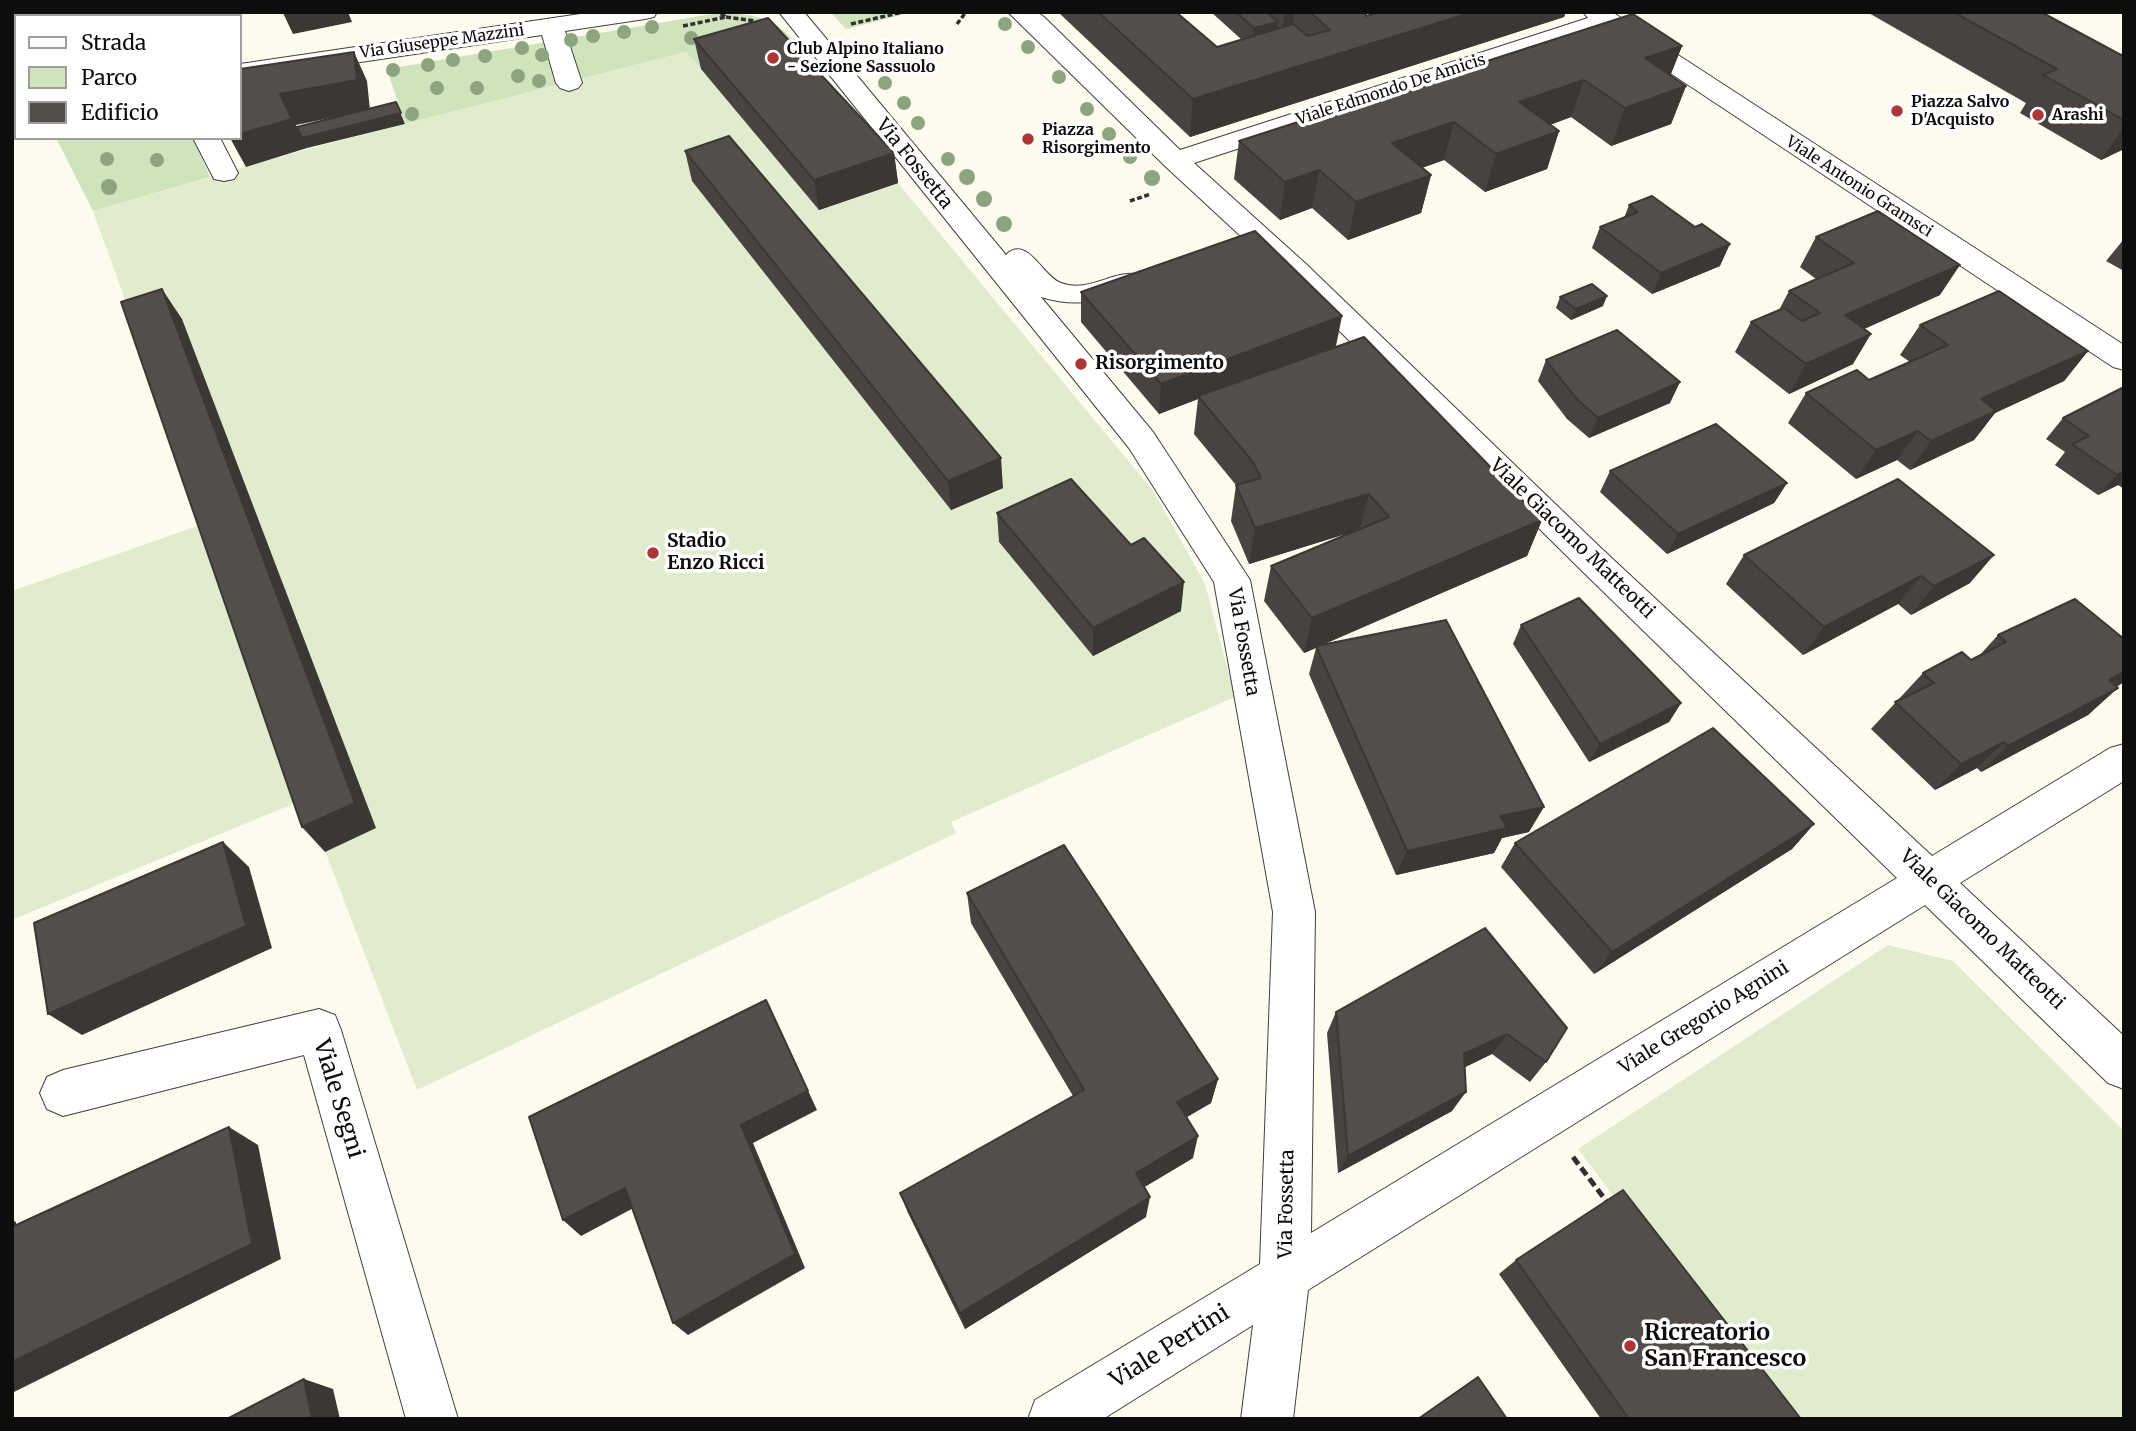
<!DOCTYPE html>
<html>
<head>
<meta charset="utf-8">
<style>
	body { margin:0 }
	#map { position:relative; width:2136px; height:1431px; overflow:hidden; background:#fdfbee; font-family:Merriweather,serif }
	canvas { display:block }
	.frame { position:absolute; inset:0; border:14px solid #0d0d0d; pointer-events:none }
	.legend { position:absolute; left:14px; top:14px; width:228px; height:126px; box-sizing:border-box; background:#fff; border:2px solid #9e9e9e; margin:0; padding:9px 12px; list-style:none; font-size:21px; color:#0d0d0d }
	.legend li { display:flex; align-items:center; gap:14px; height:35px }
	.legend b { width:35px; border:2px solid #9e9e9e }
</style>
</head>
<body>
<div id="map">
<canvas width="2136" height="1431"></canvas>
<div class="frame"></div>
<ul class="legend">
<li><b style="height:9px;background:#fff"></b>Strada</li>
<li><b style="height:19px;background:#cfe4bc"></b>Parco</li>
<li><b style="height:19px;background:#544e4a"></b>Edificio</li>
</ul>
</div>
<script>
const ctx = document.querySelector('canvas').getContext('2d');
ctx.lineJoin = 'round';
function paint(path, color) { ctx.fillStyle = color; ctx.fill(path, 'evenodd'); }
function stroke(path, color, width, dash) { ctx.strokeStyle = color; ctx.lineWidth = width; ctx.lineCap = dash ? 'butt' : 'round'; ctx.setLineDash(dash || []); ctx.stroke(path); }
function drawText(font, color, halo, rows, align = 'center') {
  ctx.font = font + ' Merriweather,serif'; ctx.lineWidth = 7; ctx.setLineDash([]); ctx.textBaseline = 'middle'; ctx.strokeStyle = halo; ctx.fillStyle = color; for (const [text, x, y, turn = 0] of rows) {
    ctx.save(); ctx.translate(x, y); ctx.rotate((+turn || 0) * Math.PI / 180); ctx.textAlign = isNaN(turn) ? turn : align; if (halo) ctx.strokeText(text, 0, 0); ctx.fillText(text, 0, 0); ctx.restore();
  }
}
const green = new Path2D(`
	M830,12H913L846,29Z
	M718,13C753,14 769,15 795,41L701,69L686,52L405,124L387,69Z
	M56,138H193L210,177L93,211Z`);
const pitch = new Path2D(`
	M774,47L898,183L1154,492L1205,584L1235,697L951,822L956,833L417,1090L305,799L12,920V591L206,523L93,211L308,149L686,52L701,69Z
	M1888,945L1953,961L2124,1131V1419H1782L1578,1149Z`);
const pathFar1 = new Path2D(`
	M726,17L755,21
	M851,24L903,12
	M957,24L966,12
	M683,26L726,17L718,12
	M1130,201L1151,194`);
const path = new Path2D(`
	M1573,1157L1610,1206`);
const minor = new Path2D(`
	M594,12H657L654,17L645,19L565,31L582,83L578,88L569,91L560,88L556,83L542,35L240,80V64Z
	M779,12H804L1006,255C1027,234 1043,277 1061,283C1089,294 1115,268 1141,275L1146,282L1141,289C1107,301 1076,308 1041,297L1153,432L1250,580L1315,912L1311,1233L1897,878L1578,567L1286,278L1165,166L1008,12H1037L1044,17L1180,150L1588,18L1583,12H1612L2124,345V370L2113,367L1604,29L1194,163L1306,264L1602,549L1932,856L2110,748L2124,744V781L1960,883L2124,1036V1089L2108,1083L1925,905L1308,1290L1293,1419H1241L1253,1325L1103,1419H1028L1035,1400L1260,1264L1273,912L1214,582L1129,448Z
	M16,105V121L12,122V106Z
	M193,138H220L238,173L234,179L224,181L214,179Z
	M319,1009L335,1015L341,1030L458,1419H406L304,1055L63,1116L47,1109L40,1093L47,1077L63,1070Z`);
const trees = [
	[1005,24,7],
	[652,27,7],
	[624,32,7],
	[593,36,7],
	[691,38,7],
	[571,40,7],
	[1028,47,7],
	[522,48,7],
	[542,55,7],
	[485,56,7],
	[453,60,7],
	[428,65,7],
	[870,66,7],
	[393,70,7],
	[518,76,7],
	[1059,77,7],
	[539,81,7],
	[885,83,7],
	[437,88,7],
	[477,88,7],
	[904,103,7],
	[1087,109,7],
	[412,114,7],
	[918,123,7],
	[1109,134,7],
	[1130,157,7],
	[107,159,7],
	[948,159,7],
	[157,160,7],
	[967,177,8],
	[1152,178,8],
	[109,187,8],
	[984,199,8],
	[1004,224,8]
];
const wall = new Path2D(`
	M1058,12H1176L1217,47L1242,40L1211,12H1363L1367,16L1378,12H1566L1564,17L1190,137Z
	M1867,12H2041L2121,55L2124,54V149L2101,160L2020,113L2026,103Z
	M694,39L894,153L898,183L819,210L701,69Z
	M1682,46L1670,76L1686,86L1671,124L1611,146L1571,117L1550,125L1559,131L1547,169L1485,192L1444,160L1422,168L1431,175L1421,213L1348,240L1312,208L1280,220L1234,179L1239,141Z
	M685,151L1003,488L951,510L692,181Z
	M1629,205L1695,227L1720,266L1652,294L1592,248L1600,227L1624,218Z
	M1816,237L1940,295L1864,329L1853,364L1789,394L1735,352L1751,322L1779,310L1789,291L1816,279L1800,267Z
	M2124,239V271L2106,261Z
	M1081,292L1336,346L1285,365L1542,520L1527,556L1321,645L1529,832L1502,838L1494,853L1396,875L1309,674L1316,648L1304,653L1264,601L1271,566L1348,533L1249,564L1231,521L1236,485L1194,434L1198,399L1159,414L1081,322Z
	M1560,297L1603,306L1571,320L1556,308Z
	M1920,325L2088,351L2064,381L1995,413L1974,440L1910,470L1897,460L1856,479L1788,423L1806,393L1869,380L1910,362L1900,355Z
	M1546,360L1670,403L1589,438L1567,419L1538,381Z
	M2124,387V489L2118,485L2098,495L2055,465L2065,452L2046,439L2063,418Z
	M1610,471L1787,483L1774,503L1667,554L1600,492Z
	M1898,479L1970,583L1911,615L1898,604L1803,655L1726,584L1744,555Z
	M997,513L1131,545L1181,611L1093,656L999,542Z
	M1521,625L1681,703L1669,722L1589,762L1513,644Z
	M1998,635L2117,687L2088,715L1981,772L1977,768L1935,790L1871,729L1923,673L1971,660L1979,656Z
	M1814,824L1792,849L1594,974L1501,867L1515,843Z
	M967,893L1218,1079L1211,1103L1186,1117L1193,1158L1144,1187L1146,1217L965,1329L908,1213L900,1193L1073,1096L971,923Z
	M1485,928L1546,1062L1530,1082L1492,1054L1465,1067L1452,1111L1338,1173L1327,1033L1336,1012Z
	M1516,1260L1801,1419H1601L1499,1274Z`);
const shadedWall = new Path2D(`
	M107,12H115L117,16H95Z
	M288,12H348L352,22L293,34L283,13Z
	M1285,12H1294L1292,27L1282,30Z
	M1473,12H1566L1564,17L1190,137L1193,99Z
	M1278,22L1275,43L1252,49L1254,28Z
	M1682,46L1667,84L1645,58Z
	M354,52L367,81L370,110L296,125L302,138L396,102L405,124L307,148L246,167L230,138H240V134L280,94Z
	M1584,80L1571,117L1508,140L1519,102Z
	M1686,86L1671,124L1611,146L1625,108Z
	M1454,122L1444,160L1384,181L1392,143Z
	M2124,127V149L2101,160Z
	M1559,131L1547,169L1485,192L1496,154Z
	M894,153L898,183L819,210L814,180Z
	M1319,170L1312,208L1280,220L1285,182Z
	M1431,175L1421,213L1348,240L1356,202Z
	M1730,244L1720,266L1652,294L1661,273Z
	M1960,265L1940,295L1828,345L1845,315Z
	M162,289L182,319L376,828L325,852L302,827Z
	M1607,296L1603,306L1571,320L1576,309Z
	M1342,316L1336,346L1200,398L1198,396V399L1159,414L1161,384Z
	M1871,334L1853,364L1789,394L1806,364Z
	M2088,351L2064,381L1995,413L1974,440L1910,470L1931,441L1981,399Z
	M1680,382L1670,403L1589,438L1598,418Z
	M1918,431L1897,460L1856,479L1876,450Z
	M1001,458L1003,488L951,510L948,481Z
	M2124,471V478L2118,485L2098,495L2117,475Z
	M1787,483L1774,503L1667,554L1678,534Z
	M1369,494L1359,530L1249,564L1255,528Z
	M1542,520L1527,556L1304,653L1312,618Z
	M1994,555L1970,583L1911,615L1934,586Z
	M1921,576L1898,604L1803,655L1824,627Z
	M1184,582L1181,611L1093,656V628Z
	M2124,672V682L2118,686L2080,707L2109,680Z
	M2118,688L2088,715L1981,772L2008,746Z
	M1681,703L1669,722L1589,762L1600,744Z
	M2004,742L1977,768L1935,790L1961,764Z
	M1544,807L1529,832L1502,838L1494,853L1396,875L1407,851L1500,816Z
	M1814,824L1792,849L1594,974L1612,952Z
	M223,842L249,867L272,948L82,1035L48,1014Z
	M766,1000L817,1110L753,1143L805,1268L688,1335L673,1323L741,1125Z
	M1507,1034L1492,1054L1451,1074L1464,1054Z
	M1218,1079L1211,1103L1172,1126L1177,1102Z
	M1466,1092L1452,1111L1338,1173L1348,1156Z
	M229,1127L258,1145L281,1259L12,1393V1362Z
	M1198,1136L1193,1158L1133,1194L1136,1173Z
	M625,1188L641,1204L581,1236L563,1220Z
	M1150,1197L1146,1217L965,1329L960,1313Z
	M12,1220L16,1222L19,1257L12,1254Z
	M304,1379L333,1389L340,1419H312Z`);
const building = new Path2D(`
	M17,12H107L95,16H19Z
	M1098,12H1176L1217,47L1293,24L1308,36L1330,30L1310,12H1363L1367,16L1378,12H1473L1193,99Z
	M1236,12H1267L1278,22L1254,28Z
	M1953,12H2041L2121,55L2124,54V120L2043,75L2057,69Z
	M1633,14L1682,46L1645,58L1686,86L1625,108L1584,80L1519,102L1559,131L1496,154L1454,122L1392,143L1431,175L1356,202L1319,170L1285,182L1239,141Z
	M768,18L894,153L814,180L694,39Z
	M354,52L357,80L280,94L292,119L240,134V69Z
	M396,102L401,113L302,138L297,127Z
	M729,136L1001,458L948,481L685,151Z
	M1652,196L1695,227L1702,224L1730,244L1661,273L1600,227L1638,212L1629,205Z
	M1878,211L1960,265L1845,315L1871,334L1806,364L1751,322L1784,308L1802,321L1820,313L1789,291L1854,263L1816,237Z
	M1255,231L1342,316L1161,384L1081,292Z
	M1592,284L1607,296L1576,309L1560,297Z
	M162,289L355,803L302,827L121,302Z
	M1999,291L2088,351L1981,399L1996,411L1931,441L1918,431L1876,450L1806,393L1857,370L1869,380L1948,345L1920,325Z
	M1617,330L1680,382L1598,418L1576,398L1546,360Z
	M1364,337L1542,520L1312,618L1271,566L1389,517L1369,494L1255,528L1236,485L1261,478L1253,462L1198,396Z
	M2124,387V471L2117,475L2072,444L2089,436L2063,418Z
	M1716,424L1787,483L1678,534L1610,471Z
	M1071,479L1131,545L1144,538L1184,582L1093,628L997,513Z
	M1898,479L1994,555L1934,586L1921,576L1824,627L1744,555Z
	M1579,598L1681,703L1600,744L1521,625Z
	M2075,599L2124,639V672L2109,680L2118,688L2008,746L2004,742L1961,764L1895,702L1934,683L1923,673L1962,652L1971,660L2006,642L1998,635Z
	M1446,620L1544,807L1500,816L1507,828L1407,851L1316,646Z
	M1713,728L1814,824L1612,952L1515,843Z
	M223,842L246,926L48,1014L34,923Z
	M1064,845L1218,1079L1177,1102L1198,1136L1136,1173L1150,1197L960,1313L900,1193L1084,1090L967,893Z
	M1485,928L1567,1028L1546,1062L1507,1034L1464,1054L1466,1092L1348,1156L1336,1012Z
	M766,1000L808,1091L741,1125L795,1254L673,1323L625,1188L563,1220L529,1117Z
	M229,1127L252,1244L12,1362V1227Z
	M1623,1190L1801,1419H1629L1516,1260Z
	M1478,1377L1507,1419H1418Z
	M304,1379L312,1419H227Z`);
const markers = [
	[773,58,7,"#ac3537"],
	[1897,111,7,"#ac3537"],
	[2038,115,7,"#ac3537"],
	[1028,139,7,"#ac3537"],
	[1081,364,7,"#ac3537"],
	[653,553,7,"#ac3537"],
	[1630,1346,7,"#ac3537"]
];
const farStreetnames = [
	["Via Giuseppe Mazzini",442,42,-8],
	["Viale Edmondo De Amicis",1391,90,-18],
	["Viale Antonio Gramsci",1859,187,33]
];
const farPoinames = [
	["Club Alpino Italiano",787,49],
	["- Sezione Sassuolo",787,67],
	["Piazza Salvo",1911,102],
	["D'Acquisto",1911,120],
	["Arashi",2052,115],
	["Piazza",1042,130],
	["Risorgimento",1042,148]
];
const streetNames = [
	["Via Fossetta",914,164,51],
	["Viale Giacomo Matteotti",1572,539,44],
	["Via Fossetta",1243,642,80],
	["Viale Giacomo Matteotti",1982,930,44],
	["Viale Gregorio Agnini",1704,1018,-32],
	["Via Fossetta",1287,1204,-89]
];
const poiNames = [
	["Risorgimento",1095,364],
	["Stadio",667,542],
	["Enzo Ricci",667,564]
];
const nearStreetnames = [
	["Viale Segni",338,1099,73],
	["Viale Pertini",1170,1347,-32]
];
const nearPoinames = [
	["Ricreatorio",1644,1333],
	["San Francesco",1644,1359]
];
paint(green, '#cfe4bc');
paint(pitch, '#e0eccd');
stroke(minor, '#404040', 2);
stroke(pathFar1, '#2f2f2f', 3.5, [5, 2.5]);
stroke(path, '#2f2f2f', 5, [9, 4.5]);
paint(minor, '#fff');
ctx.fillStyle = '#8ca47f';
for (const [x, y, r] of trees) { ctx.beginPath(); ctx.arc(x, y, r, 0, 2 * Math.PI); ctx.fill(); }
paint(wall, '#484340');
paint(shadedWall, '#3b3734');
paint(building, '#544e4a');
stroke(building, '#3b3734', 2);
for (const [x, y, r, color] of markers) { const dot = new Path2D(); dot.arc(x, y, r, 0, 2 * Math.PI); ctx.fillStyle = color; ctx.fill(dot); stroke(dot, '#fff', 2.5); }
drawText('16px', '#0d0d0d', '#fff', farStreetnames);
drawText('bold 16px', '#0d0d0d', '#fff', farPoinames, 'left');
drawText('19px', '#0d0d0d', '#fff', streetNames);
drawText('bold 19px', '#0d0d0d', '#fff', poiNames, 'left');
drawText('23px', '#0d0d0d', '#fff', nearStreetnames);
drawText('bold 23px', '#0d0d0d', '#fff', nearPoinames, 'left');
</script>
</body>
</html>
